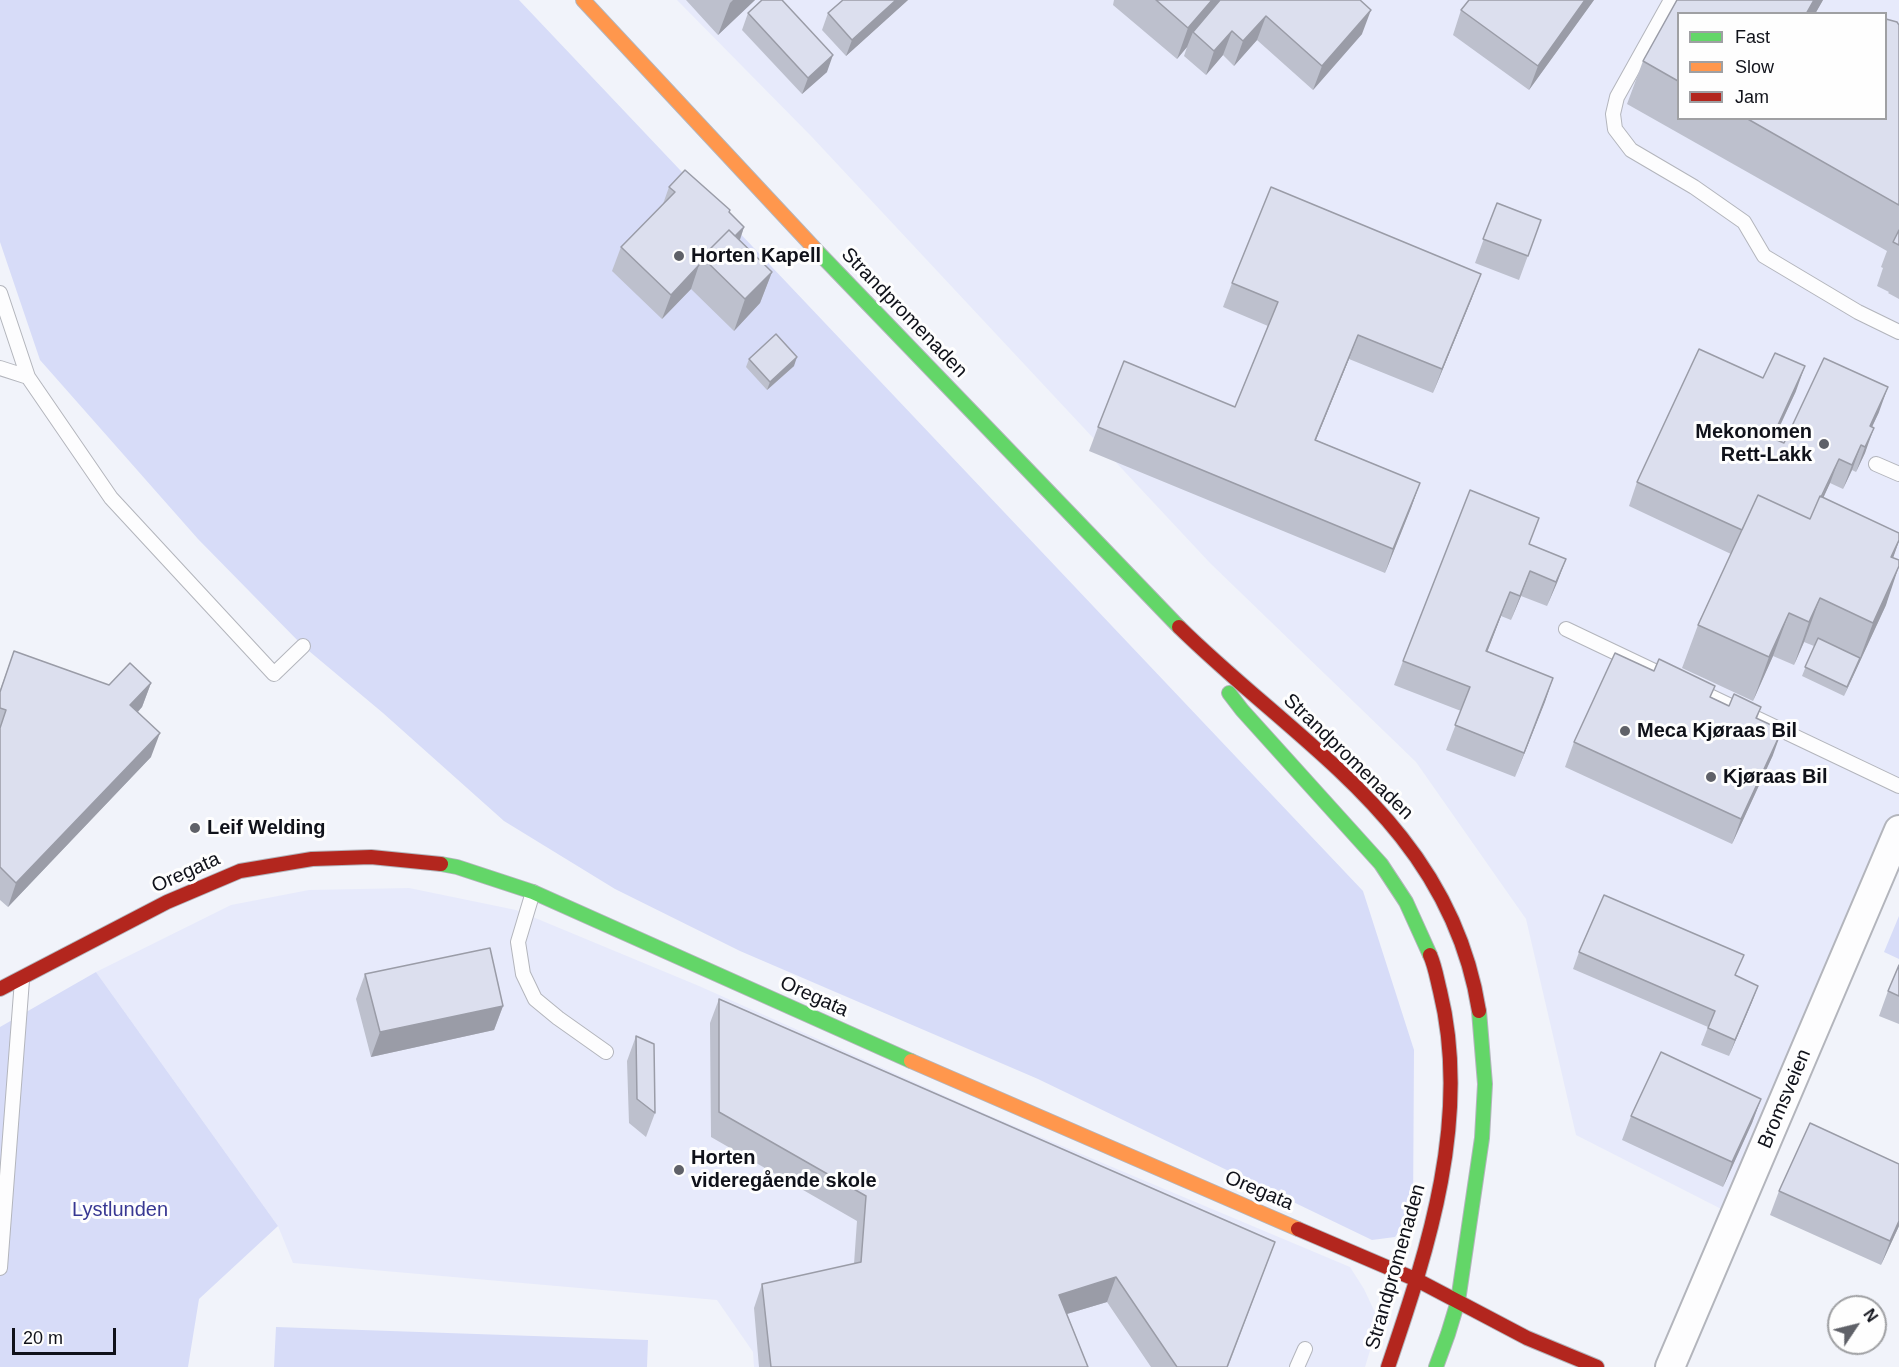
<!DOCTYPE html>
<html>
<head>
<meta charset="utf-8">
<style>
	body { margin:0 }
	#map { position:relative; width:1899px; height:1367px; overflow:hidden; background:#f1f3fa; font-family:Arial,sans-serif }
	canvas { display:block }
	.legend { position:absolute; left:1677px; top:12px; width:210px; height:108px; box-sizing:border-box; background:#fefefe; border:2px solid #9fa0a3; margin:0; padding:8px 10px; list-style:none; font-size:18px; color:#10121a }
	.legend li { display:flex; align-items:center; gap:12px; height:30px }
	.legend b { width:30px; border:2px solid #9fa0a3 }
	.north { position:absolute; left:1827px; top:1295px; width:60px; height:60px; box-sizing:border-box; background:#fefefe; border:2px solid #9fa0a3; border-radius:50%; rotate:55deg; font-size:16px; font-weight:700; line-height:24px; text-align:center; color:#10121a }
	.north::after { content:''; display:block; margin:auto; width:21px; height:27px; background:#5f6168; clip-path:polygon(50% 0,100% 100%,50% 72%,0 100%) }
	.scale { position:absolute; left:12px; top:1328px; width:104px; height:27px; box-sizing:border-box; border:3px solid #10121a; border-top:0; padding-left:8px; font-size:18px; line-height:21px; white-space:nowrap; color:#10121a; -webkit-text-stroke:4px #fefefe; paint-order:stroke }
</style>
</head>
<body>
<div id="map">
<canvas width="1899" height="1367"></canvas>
<ul class="legend">
<li><b style="height:8px;background:#63d668"></b>Fast</li>
<li><b style="height:8px;background:#ff974d"></b>Slow</li>
<li><b style="height:8px;background:#b3261e"></b>Jam</li>
</ul>
<div class="north">N</div>
<div class="scale">20 m</div>
</div>
<script>
const ctx = document.querySelector('canvas').getContext('2d');
ctx.lineJoin = 'round';
function paint(path, color) { ctx.fillStyle = color; ctx.fill(path, 'evenodd'); }
function stroke(path, color, width, dash) { ctx.strokeStyle = color; ctx.lineWidth = width; ctx.lineCap = dash ? 'butt' : 'round'; ctx.setLineDash(dash || []); ctx.stroke(path); }
function drawText(font, color, halo, rows, align = 'center') {
  ctx.font = font + ' Arial,sans-serif'; ctx.lineWidth = 6; ctx.setLineDash([]); ctx.textBaseline = 'middle'; ctx.strokeStyle = halo; ctx.fillStyle = color; for (const [text, x, y, turn = 0] of rows) {
    ctx.save(); ctx.translate(x, y); ctx.rotate((+turn || 0) * Math.PI / 180); ctx.textAlign = isNaN(turn) ? turn : align; if (halo) ctx.strokeText(text, 0, 0); ctx.fillText(text, 0, 0); ctx.restore();
  }
}
const built = new Path2D(`
	M677,0H1899V826L1735,1216L1576,1135L1526,919L1416,762L1210,563L811,136ZM1678,14H1886V118H1678Z
	M409,888L516,910L699,986L986,1114L1350,1267L1364,1289L1379,1321L1365,1367H754L753,1352L717,1300L293,1263L278,1226L96,972L231,905L309,890Z`);
const green = new Path2D(`
	M0,0H519L1363,891L1414,1050L1413,1215L1395,1237L1372,1240L1038,1079L740,951L615,889L504,821L383,713L303,646L198,539L40,360L0,242Z
	M1899,916V959L1884,952Z
	M96,972L278,1226L199,1299L188,1367H0V1027Z
	M276,1327L648,1340L647,1367H274Z`);
const lane = new Path2D(`
	M1671,0L1617,97L1613,114L1615,129L1631,150L1694,187L1744,222L1764,256L1858,312L1899,332
	M0,293L28,377
	M0,368L28,377L111,498L274,674L303,646
	M1876,464L1899,474
	M1566,629L1669,678
	M1695,689L1899,786
	M533,892L518,942L523,974L535,999L558,1018L606,1052
	M0,1268L22,980
	M1297,1367L1305,1349`);
const street = new Path2D(`
	M1670,1367L1899,830`);
const fast = new Path2D(`
	M816,250L1179,627
	M1229,693L1242,710L1381,864L1406,902L1430,955
	M441,864L457,867L533,892L911,1061
	M1436,1367L1448,1334L1458,1301L1482,1138L1485,1084L1479,1011`);
const slow = new Path2D(`
	M583,0L816,250
	M911,1061L1298,1229`);
const jam = new Path2D(`
	M1179,627C1301,747 1450,826 1479,1011
	M0,989L167,902L240,871L312,859L371,857L441,864
	M1298,1229L1417,1280L1527,1338L1597,1367
	M1388,1367C1429,1247 1471,1117 1440,991C1437,979 1435,966 1430,955`);
const wall = new Path2D(`
	M686,0H755L718,35Z
	M843,0H908L846,56L822,30L828,13Z
	M1114,0H1360L1362,34L1313,90L1257,40L1234,66L1223,55L1206,75L1184,56L1187,47L1177,59L1113,5Z
	M1594,0L1529,90L1453,35L1461,10Z
	M1677,0H1823L1815,14H1678V118H1886L1899,25V299L1888,293L1889,292L1877,286L1883,268L1881,267L1887,251L1627,104L1643,61Z
	M748,13L827,72L802,94L742,30Z
	M669,187L730,210L729,212L744,227L740,240L772,272L760,303L734,331L691,289L662,319L612,271L621,247L663,204Z
	M1497,203L1541,220L1519,280L1475,263Z
	M1232,283L1472,298L1433,393L1349,359L1316,440L1420,483L1411,508L1385,573L1089,451L1098,427L1235,407L1268,326L1223,307Z
	M749,359L794,366L767,390L746,367Z
	M1763,378L1796,391L1774,439L1784,443L1879,412L1872,427L1865,453L1856,472L1852,470L1843,489L1830,483L1823,498L1899,533V541L1893,557L1886,605L1844,696L1802,676L1814,646L1804,642L1794,665L1773,656L1753,701L1682,668L1698,625L1731,554L1629,506L1637,482Z
	M1529,544L1566,559L1547,606L1521,596L1511,620L1501,616L1487,652L1553,678L1515,777L1446,750L1461,711L1394,685L1403,661Z
	M14,651L109,685L151,683L142,707L138,712L151,757L8,907L0,900V690Z
	M1711,697L1729,706L1761,707L1757,719L1773,755L1732,844L1565,767L1574,742Z
	M1579,952L1736,976L1758,986L1729,1056L1701,1045L1708,1027L1573,969Z
	M1899,965V1024L1879,1016L1888,991Z
	M365,974L503,1006L494,1030L371,1057L356,999Z
	M719,999L1275,1242L1228,1367H1151L1107,1302L1067,1314L1088,1367H759L754,1308L762,1284L854,1264L857,1221L711,1137L710,1023Z
	M636,1036L655,1113L646,1137L629,1123L627,1061Z
	M1761,1099L1752,1123L1723,1187L1622,1140L1631,1116Z
	M1899,1164V1226L1881,1265L1770,1215L1779,1191Z`);
const shadedWall = new Path2D(`
	M733,0H755L718,35L730,3Z
	M896,0H908L846,56L852,40Z
	M1212,0H1227L1193,32L1187,47L1177,59L1188,28Z
	M1585,0H1594L1529,90L1538,66Z
	M1814,0H1823L1815,14H1806Z
	M1371,10L1362,34L1313,90L1322,66Z
	M1266,16L1257,40L1234,66L1243,41Z
	M1232,31L1223,55L1206,75L1214,51Z
	M833,55L827,72L802,94L808,78Z
	M744,227L736,251L730,241Z
	M699,265L691,289L662,319L671,295Z
	M772,272L760,303L734,331L745,299Z
	M1481,274L1472,298L1433,393L1442,369Z
	M1358,335L1349,359L1306,464L1315,440Z
	M797,357L794,366L767,390L770,382Z
	M1805,366L1796,391L1763,462L1772,438Z
	M1888,387L1879,412L1863,446L1870,426Z
	M1874,428L1865,453L1856,472L1865,447Z
	M1861,445L1852,470L1843,489L1852,465Z
	M1839,459L1830,483L1794,562L1803,538Z
	M1420,483L1411,508L1385,573L1393,549Z
	M1899,540V541L1886,578L1891,557Z
	M1566,559L1557,583L1547,606L1556,582Z
	M1899,566L1886,605L1844,696L1860,658L1873,623Z
	M1530,571L1521,596L1511,620L1520,596Z
	M1510,592L1501,616L1478,676L1486,651Z
	M1820,598L1804,642L1794,665L1809,622Z
	M1789,613L1773,656L1753,701L1769,657Z
	M1553,678L1545,702L1515,777L1524,753Z
	M151,683L142,707L122,729L130,705Z
	M1782,730L1773,755L1732,844L1741,819Z
	M160,733L151,757L8,907L16,883Z
	M1758,986L1752,1002L1729,1056L1735,1040Z
	M503,1006L494,1030L371,1057L380,1032Z
	M1761,1099L1752,1123L1723,1187L1732,1162Z
	M1899,1221V1226L1881,1265L1890,1241Z
	M1116,1277L1107,1302L1050,1319L1059,1295Z`);
const building = new Path2D(`
	M762,0H782L833,55L808,78L748,13Z
	M843,0H896L852,40L828,13Z
	M1156,0H1212L1188,28Z
	M1220,0H1360L1371,10L1322,66L1266,16L1243,41L1232,31L1214,51L1193,32Z
	M1469,0H1585L1538,66L1461,10Z
	M1677,0H1814L1806,14H1678V81L1643,61Z
	M1886,19L1897,22L1899,25V205L1746,118H1886Z
	M685,170L730,210L729,212L744,227L735,236L729,230L702,257L699,265L671,295L621,247L675,192L669,187Z
	M1271,187L1481,274L1442,369L1358,335L1315,440L1420,483L1393,549L1098,427L1124,361L1235,407L1278,302L1232,283Z
	M1497,203L1541,220L1528,256L1483,239Z
	M729,230L772,272L745,299L702,257Z
	M1899,230V245L1893,242Z
	M776,334L797,357L770,382L749,359Z
	M1699,349L1763,378L1775,353L1805,366L1772,438L1784,443L1824,358L1888,387L1870,426L1874,428L1865,447L1861,445L1852,465L1839,459L1821,497L1820,496L1810,519L1758,495L1742,530L1637,482Z
	M1470,490L1539,518L1529,544L1566,559L1556,582L1530,571L1520,596L1510,592L1486,651L1553,678L1524,753L1455,725L1470,687L1403,661Z
	M1758,495L1810,519L1820,496L1899,533V540L1891,557L1899,560V566L1873,623L1820,598L1809,622L1789,613L1769,657L1698,625Z
	M1818,638L1860,658L1847,687L1805,667Z
	M14,651L109,685L130,663L151,683L130,705L160,733L16,883L0,867V728L6,710L0,708V692Z
	M1615,653L1654,671L1659,659L1715,686L1710,697L1729,706L1734,694L1761,707L1756,718L1782,730L1741,819L1574,742Z
	M1604,895L1744,955L1735,975L1758,986L1735,1040L1708,1028L1715,1011L1579,952Z
	M490,948L503,1006L380,1032L365,974Z
	M1899,965V996L1888,991Z
	M719,999L1275,1242L1227,1367H1177L1116,1277L1059,1295L1088,1367H771L762,1284L861,1262L866,1196L719,1112Z
	M636,1036L654,1044L655,1113L637,1099Z
	M1661,1052L1761,1099L1732,1162L1631,1116Z
	M1810,1123L1899,1164V1221L1890,1241L1779,1191Z`);
const markers = [
	[679,256,6,"#5f6168"],
	[1824,444,6,"#5f6168"],
	[1625,731,6,"#5f6168"],
	[1711,777,6,"#5f6168"],
	[195,828,6,"#5f6168"],
	[679,1170,6,"#5f6168"]
];
const poiNames = [
	["Horten Kapell",691,256],
	["Mekonomen",1812,432,"right"],
	["Rett-Lakk",1812,455,"right"],
	["Meca Kjøraas Bil",1637,731],
	["Kjøraas Bil",1723,777],
	["Leif Welding",207,828],
	["Horten",691,1158],
	["videregående skole",691,1181]
];
const streetNames = [
	["Strandpromenaden",904,313,46],
	["Strandpromenaden",1348,757,44],
	["Oregata",186,873,-24],
	["Oregata",814,997,24],
	["Bromsveien",1785,1099,-67],
	["Oregata",1259,1191,23],
	["Strandpromenaden",1396,1267,-74]
];
const parkNames = [
	["Lystlunden",120,1210]
];
paint(built, '#e7eafb');
paint(green, '#d7dcf8');
stroke(lane, '#b3b5bc', 16);
stroke(street, '#b3b5bc', 32);
stroke(fast, '#b3b5bc', 16);
stroke(slow, '#b3b5bc', 16);
stroke(jam, '#b3b5bc', 16);
stroke(lane, '#fdfdfe', 14);
stroke(street, '#fdfdfe', 28);
stroke(fast, '#63d668', 14);
stroke(slow, '#ff974d', 14);
stroke(jam, '#b3261e', 14);
paint(wall, '#bdc0cd');
paint(shadedWall, '#9a9ca7');
paint(building, '#dcdfee');
stroke(building, '#9a9ca7', 1.5);
for (const [x, y, r, color] of markers) { const dot = new Path2D(); dot.arc(x, y, r, 0, 2 * Math.PI); ctx.fillStyle = color; ctx.fill(dot); stroke(dot, '#fefefe', 2); }
drawText('bold 20px', '#10121a', '#fefefe', poiNames, 'left');
drawText('20px', '#10121a', '#fefefe', streetNames);
drawText('20px', '#383893', '#fefefe', parkNames);
</script>
</body>
</html>
